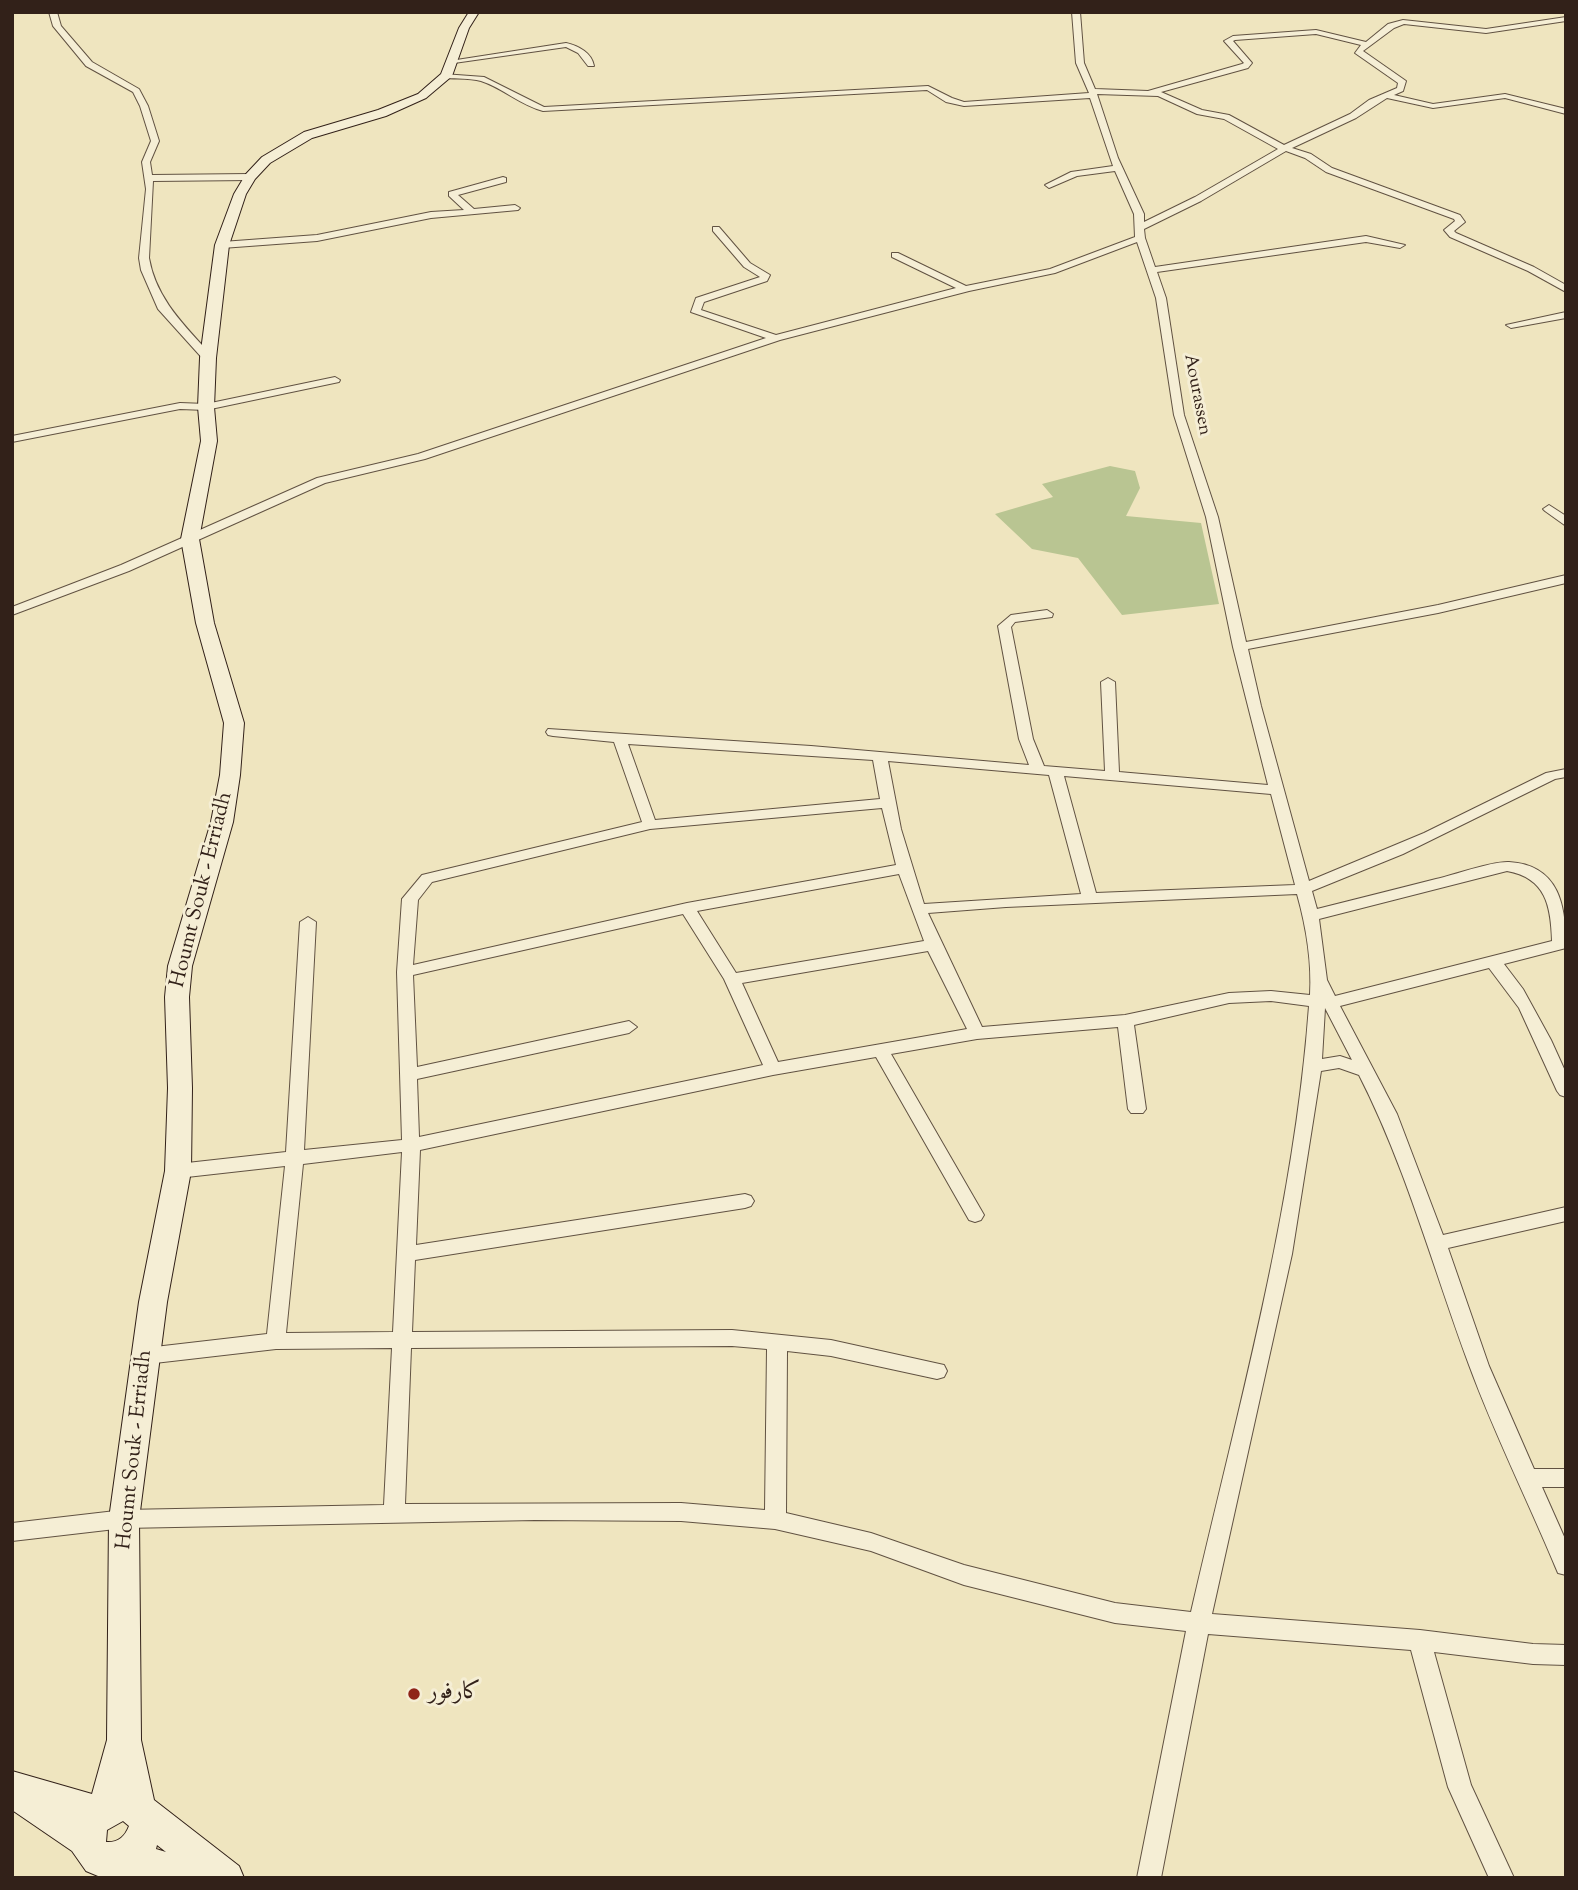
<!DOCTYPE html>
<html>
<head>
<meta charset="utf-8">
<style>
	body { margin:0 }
	#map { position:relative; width:1578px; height:1890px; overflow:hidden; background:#efe5bf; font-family:"Sorts Mill Goudy",serif }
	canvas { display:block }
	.frame { position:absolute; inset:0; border:14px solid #322119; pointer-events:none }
</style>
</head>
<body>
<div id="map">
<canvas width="1578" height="1890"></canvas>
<div class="frame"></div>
</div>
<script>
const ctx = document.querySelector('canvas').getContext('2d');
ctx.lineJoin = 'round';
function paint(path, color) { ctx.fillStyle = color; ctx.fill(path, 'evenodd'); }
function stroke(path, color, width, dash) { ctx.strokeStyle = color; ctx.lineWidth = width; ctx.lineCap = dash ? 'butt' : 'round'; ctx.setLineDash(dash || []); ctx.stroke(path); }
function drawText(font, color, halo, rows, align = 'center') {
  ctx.font = font + ' "Sorts Mill Goudy",Amiri,serif'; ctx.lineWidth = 6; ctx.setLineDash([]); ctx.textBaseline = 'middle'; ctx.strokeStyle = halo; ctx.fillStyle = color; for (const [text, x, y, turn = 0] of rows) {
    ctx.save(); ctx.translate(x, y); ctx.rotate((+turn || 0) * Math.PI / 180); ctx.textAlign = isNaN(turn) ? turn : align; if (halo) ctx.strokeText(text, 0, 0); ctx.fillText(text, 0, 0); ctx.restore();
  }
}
const green = new Path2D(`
	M1110,466L1135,471L1140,488L1126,516L1201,523L1219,604L1122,615L1078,558L1032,549L995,514L1053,497L1042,484Z`);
const street = new Path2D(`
	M49,12H57L61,26L92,62L139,89L148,106L159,141L150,162L152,175L250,174L254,177L250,180L153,181L149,258C156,299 185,326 212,356V360H204L158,309L141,270L139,258L146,189L142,162L151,141L140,106L133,92L86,66L53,26Z
	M1072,12H1080L1084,63L1095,89L1148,91L1242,64L1244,63L1224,41L1233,36L1316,30L1366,42L1388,24L1403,20L1486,29L1566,17V21L1486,33L1404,24L1394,28L1363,51L1406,81L1403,91L1394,95L1433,104L1505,94L1566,109V114L1505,98L1433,108L1387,98L1356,118L1292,148L1311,154L1332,168L1460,215L1465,222L1454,231L1456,233L1534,267L1566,285V292L1528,271L1450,237L1444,230L1455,221L1454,219L1326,172L1305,158L1286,151L1201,201L1144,229L1145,238L1155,267L1366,236L1405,245L1400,248L1366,242L1157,272L1166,298L1184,415L1218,517L1246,642L1438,605L1566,575V583L1438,613L1248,649L1261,706L1309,881L1424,833L1546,773L1566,769V777L1555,779L1403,854L1312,891L1317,909C1357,899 1397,889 1436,879C1454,875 1492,861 1509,862C1560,865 1566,907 1566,948L1504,964L1523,989L1551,1040L1566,1073V1097L1560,1095L1557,1091L1519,1008L1489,968L1340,1006L1397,1114L1443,1235L1566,1207V1221L1448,1248L1489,1366L1534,1469H1566V1487H1542L1566,1541V1575L1558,1573L1555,1566C1527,1499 1494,1433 1469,1365C1433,1268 1406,1167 1359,1075L1339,1068L1321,1071L1292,1254L1212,1614L1420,1630L1533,1644L1566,1645V1665L1533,1664L1434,1652L1471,1785L1514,1878H1489L1448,1787L1411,1650L1208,1634L1161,1878H1137L1186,1631L1115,1623L964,1585L871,1551L775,1529L681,1521L535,1520L124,1528L12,1541V1523L124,1510L384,1505L392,1348L276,1349L146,1364L139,1362L136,1356L139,1350L146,1348L267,1334L285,1166L178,1178L172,1176L169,1171L172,1166L178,1164L286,1152L300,922L308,917L316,922L304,1150L402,1140L397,972L402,899L422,875L642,822L614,742L553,736L548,735L546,732L548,729L811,746L1029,765L1019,739L998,626L1011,615L1047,610L1053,614L1052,617L1015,622L1011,627L1033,739L1044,766L1105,771L1101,682L1108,678L1115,682L1119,772L1268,785L1233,647L1206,517L1174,415L1156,298L1137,242L1055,273L969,291L780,340L425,459L325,483L129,571L12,615V607L121,565L317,478L418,454L766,338L691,312L696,298L760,277L744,267L713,231V227H719L750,263L770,275L767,281L704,302L701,310L776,335L956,288L892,257V253H898L966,286L1050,269L1135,237L1134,214L1115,171L1077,176L1049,188L1045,185L1071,172L1113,166L1090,98L964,106L946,102L927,90L543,111C520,105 503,88 481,81C469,78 457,79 446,78L443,74L484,77L544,107L928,86L952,98L964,102L1089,93L1076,63ZM1316,34L1361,45L1355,53L1398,83L1397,88L1369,100L1350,114L1284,145L1229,115L1202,110L1161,92L1248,68L1252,63L1233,41L1235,40ZM1097,94L1158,96L1197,114L1224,119L1278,149L1195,197L1144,222V214L1118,158ZM628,744L873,760L880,799L655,820ZM888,761L1049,775L1081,894L924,904L901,829ZM1064,776L1271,794L1295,885L1096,893ZM882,808L896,865L687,903L413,965L418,900L432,882L650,829ZM1507,871C1546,878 1551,906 1552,941L1335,996L1327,980L1319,919ZM899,874L924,941L736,973L697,911ZM1297,894C1306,926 1312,962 1310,995L1271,991L1229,993L1125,1015L982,1027L928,913L1006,907ZM683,914L724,979L763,1065L419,1137L417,1079L629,1033L637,1027L629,1021L417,1067L413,975ZM928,951L967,1029L778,1062L742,983ZM1271,1001L1309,1006C1294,1211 1237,1412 1191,1612L1115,1603L964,1565L871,1533L786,1513L787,1351L831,1356L937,1379L944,1377L947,1371L944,1365L831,1340L732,1330L412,1332L415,1260L745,1208L751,1206L754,1201L751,1196L745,1194L416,1245L420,1150L773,1075L876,1057L969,1220L975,1222L981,1220L984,1215L891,1054L977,1039L1118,1027L1128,1109L1131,1113H1143L1146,1109L1134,1025L1229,1003ZM1325,1008L1352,1060L1340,1056L1322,1059ZM402,1152L393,1332L286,1333L303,1164ZM732,1346L767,1349L765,1510L681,1503L405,1504L411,1348Z
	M566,43C579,46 592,53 594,66H588L578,53L566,47L454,63L450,61Z
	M503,177L506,178V182L458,195L474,209L515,205L520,208L518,210L431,218L317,241L222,248L217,245L222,242L317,235L431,212L464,210L449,196V192Z
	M1566,312V318L1511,328L1506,325Z
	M335,377L340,380L339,382L206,410L180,409L12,442V436L180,403L206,404Z
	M1549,505L1566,516V526L1545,511L1543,509Z`);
const secondary = new Path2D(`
	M469,12H479L469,28L452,76L426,98L386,116L312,138L270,163L255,179L246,194L229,245L216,358L214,407L217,441L199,539L214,623L244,723L240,775L233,822L192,966L189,997L192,1088L191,1171L167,1302L139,1519L141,1740L154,1800L239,1866L244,1878L98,1876L86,1871L72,1851L12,1810V1771L92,1794L107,1740L109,1519L139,1302L165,1171L168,1088L165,997L168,966L211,822L220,775L224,723L196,623L181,539L201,441L198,407L200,358L215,245L234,194L246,174L262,157L304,132L378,110L418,94L441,74L459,28ZM123,1821L129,1826C125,1837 117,1843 106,1842L107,1830ZM157,1845L166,1852L156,1849Z`);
const markers = [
	[414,1694,7,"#8f2418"]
];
const farStreetnames = [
	["Aourassen",1196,395,79]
];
const streetNames = [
	["Houmt Souk - Erriadh",203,890,-76],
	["Houmt Souk - Erriadh",136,1450,-84]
];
const nearPoinames = [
	["كارفور",428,1694]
];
paint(green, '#b9c592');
stroke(street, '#615242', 2);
stroke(secondary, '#322119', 2);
paint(street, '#f5eed5');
paint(secondary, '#f5eed5');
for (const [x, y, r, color] of markers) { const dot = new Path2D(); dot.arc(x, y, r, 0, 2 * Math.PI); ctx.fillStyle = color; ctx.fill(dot); stroke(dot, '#f5eed5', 2.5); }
drawText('18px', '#322119', '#f5eed5', farStreetnames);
drawText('21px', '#322119', '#f5eed5', streetNames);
drawText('24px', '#322119', '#f5eed5', nearPoinames, 'left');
</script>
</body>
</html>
